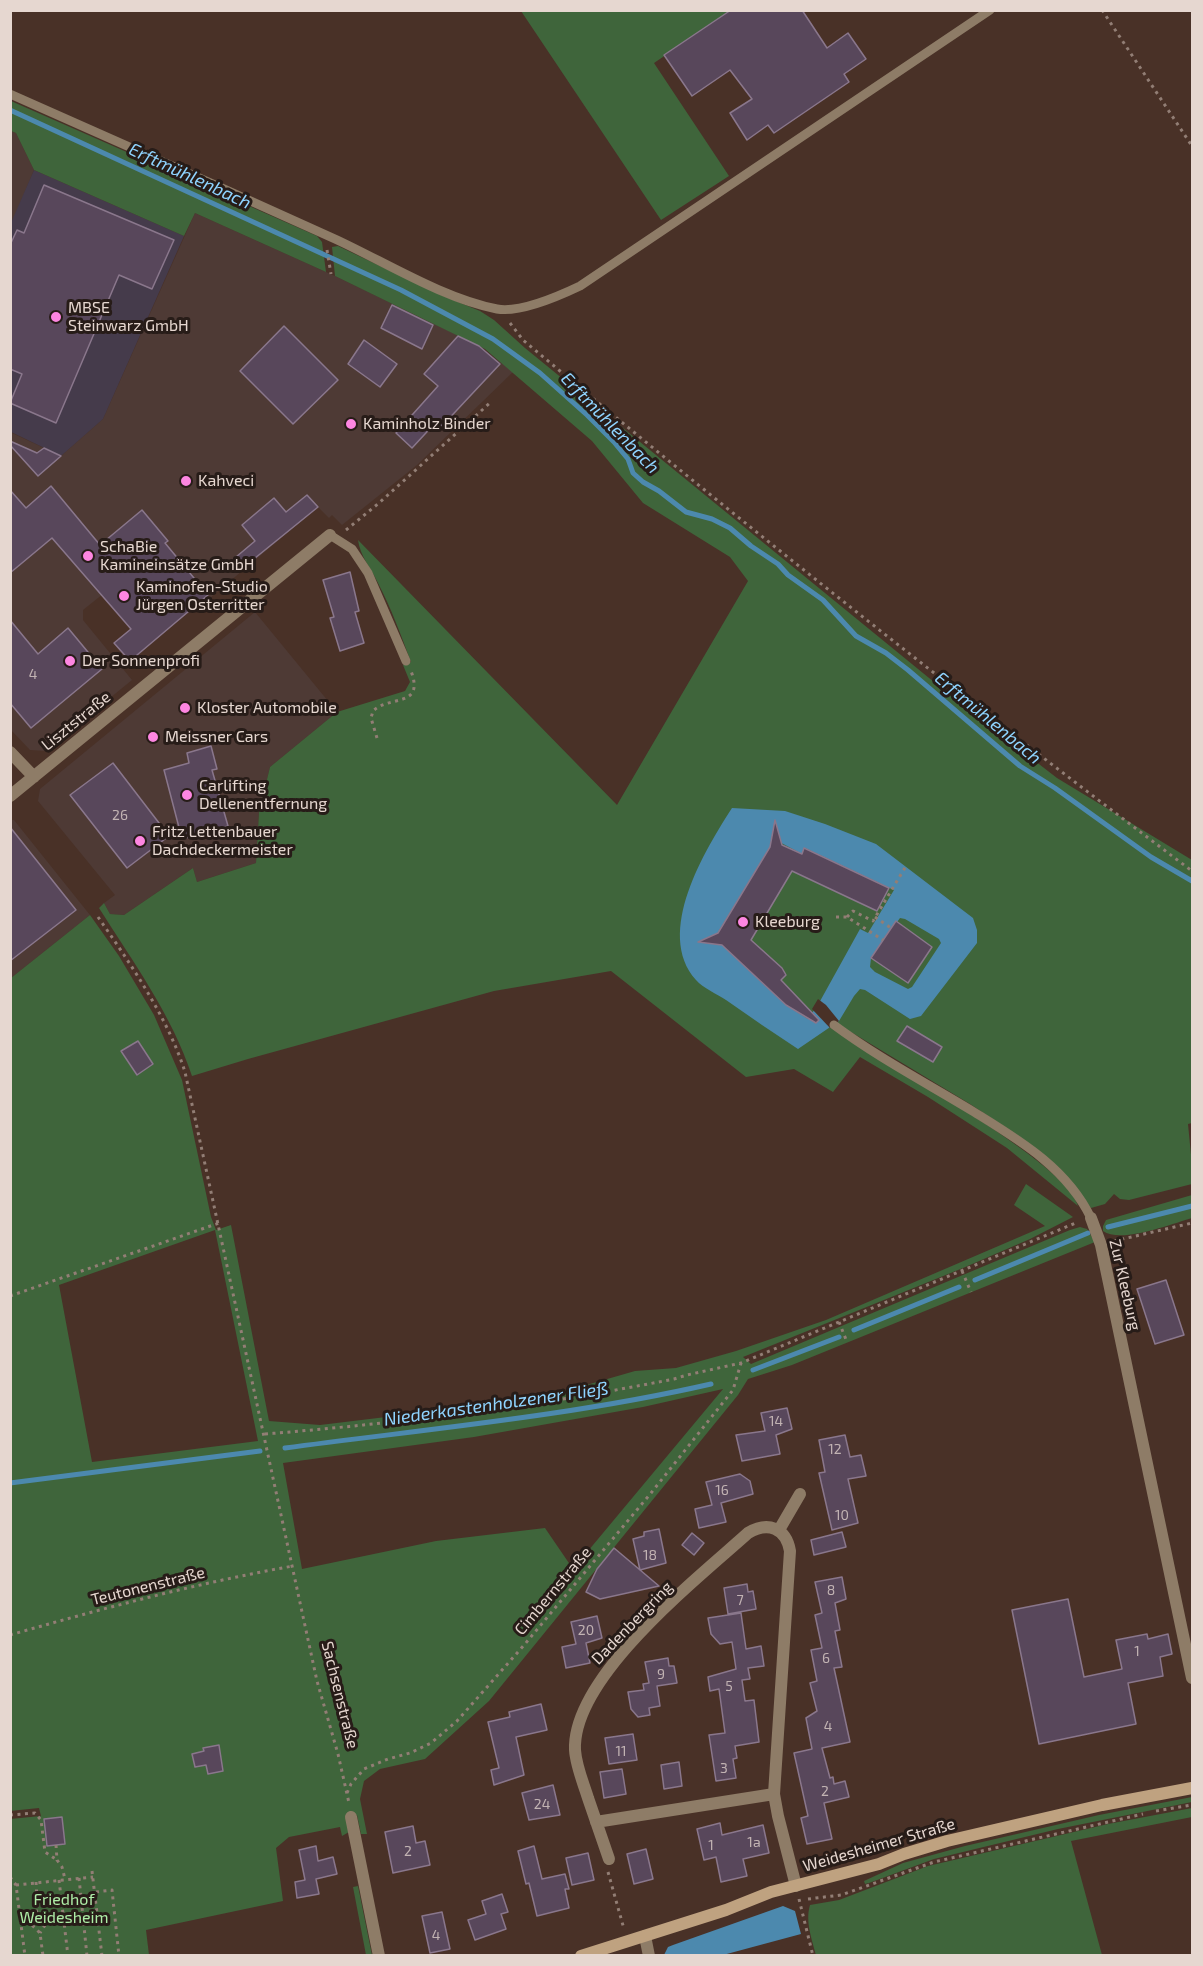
<!DOCTYPE html>
<html>
<head>
<meta charset="utf-8">
<style>
	body { margin:0 }
	#map { position:relative; width:1203px; height:1966px; overflow:hidden; background:#493127; font-family:"Exo 2",sans-serif }
	canvas { display:block }
	.frame { position:absolute; inset:0; border:12px solid #e6d7d0; pointer-events:none }
</style>
</head>
<body>
<div id="map">
<canvas width="1203" height="1966"></canvas>
<div class="frame"></div>
</div>
<script>
const ctx = document.querySelector('canvas').getContext('2d');
ctx.lineJoin = 'round';
function paint(path, color) { ctx.fillStyle = color; ctx.fill(path, 'evenodd'); }
function stroke(path, color, width, dash) { ctx.strokeStyle = color; ctx.lineWidth = width; ctx.lineCap = dash ? 'butt' : 'round'; ctx.setLineDash(dash || []); ctx.stroke(path); }
function drawText(font, color, halo, rows, align = 'center') {
  ctx.font = font + ' "Exo 2",sans-serif'; ctx.lineWidth = 6; ctx.setLineDash([]); ctx.textBaseline = 'middle'; ctx.strokeStyle = halo; ctx.fillStyle = color; for (const [text, x, y, turn = 0] of rows) {
    ctx.save(); ctx.translate(x, y); ctx.rotate((+turn || 0) * Math.PI / 180); ctx.textAlign = isNaN(turn) ? turn : align; if (halo) ctx.strokeText(text, 0, 0); ctx.fillText(text, 0, 0); ctx.restore();
  }
}
const commercial = new Path2D(`
	M11,131L16,133L34,170L11,225Z
	M195,213L335,276L478,345L513,372L417,465L342,525L332,515L329,518L318,507L210,598L165,543L168,540L142,510L100,545L103,594L83,610V620L132,680L45,751L30,750L11,730L10,432L61,456L103,419Z
	M255,612L337,712L270,767L259,812L256,863L197,882L193,868L124,915L110,914L104,903L115,895L38,801L40,789Z
	M11,820H14L90,915L11,978Z`);
const industrial = new Path2D(`
	M34,170L184,236L103,419L61,456L11,432L10,225Z`);
const green = new Path2D(`
	M521,11H731L654,63L729,176L661,220Z
	M11,101L317,236L322,242L326,272L195,213L184,236L34,170L16,133L11,131Z
	M338,246L441,295L480,311L494,320L525,348L956,700L1057,778L1192,860V1123L1188,1124L1192,1165V1184L1129,1200L1120,1199L1114,1194L1105,1204L1091,1208L1065,1175L1041,1152L1023,1139L970,1104L851,1032L850,1041C892,1067 1069,1165 1078,1206L1007,1148L928,1097L860,1057L833,1092L794,1069L746,1077L611,971L494,991L248,1059L192,1076C172,1015 133,962 99,908L104,903L110,914L124,915L193,868L197,882L256,863L259,812L270,767L337,712L405,691L410,682L403,665L411,662C401,635 391,608 378,583C371,568 360,556 358,540L617,805L748,581L730,557L643,503L592,441L485,349L335,276L332,247Z
	M90,915L119,956L154,1015L182,1080L211,1217L216,1230L231,1225L269,1421L320,1425L510,1402L569,1390L635,1371L676,1368L736,1351L826,1320L1045,1226L1014,1205L1026,1184L1073,1217L1030,1239L963,1268L743,1357L751,1364L1070,1230L1080,1227L1087,1229L1095,1242L792,1365L748,1379L738,1395L489,1701L425,1759L380,1769L364,1781L360,1799L367,1834H361L357,1815L347,1816L349,1832L342,1836L340,1827L289,1837L276,1848L283,1901L146,1930L149,1955H11L10,1819L41,1816L39,1808L10,1811L11,978ZM215,1230L258,1441L92,1462L59,1285ZM723,1389L573,1569L545,1528L436,1541L302,1569L283,1463L474,1437L643,1407Z
	M1192,1195V1218C1171,1224 1121,1244 1103,1231V1226L1106,1220Z
	M1192,1797V1802L1058,1829L934,1859L869,1883L865,1884L864,1881L903,1863L965,1846L1099,1815Z
	M1192,1808V1817L1071,1841L1102,1955H816C812,1940 805,1921 810,1905L839,1900L928,1866L1108,1824Z
	M358,1886L372,1955H366L353,1887Z`);
const water = new Path2D(`
	M732,808L785,811L825,824L876,844L973,918L977,930V943L921,1016L910,1019L865,990L860,989L854,996L839,1021L798,1049C774,1033 750,1017 726,1000C717,994 703,988 696,980C654,933 705,850 732,808ZM772,838L802,854L805,848L894,890L868,933L860,929L819,1003L808,1019L786,1005L720,943L714,944L711,936L717,934L772,844ZM900,918L905,919L939,939L941,943L912,987L908,989L875,972L870,967L871,958Z
	M783,1906L795,1911L801,1934L723,1955H664L668,1947L673,1945Z`);
const pier = new Path2D(`
	M818,999L826,1005L839,1021L830,1028L812,1009Z`);
const stream = new Path2D(`
	M10,110L401,290L493,339L540,373L587,415L614,442L628,459L633,473L643,482L659,491L686,512L712,519L730,528L751,546L778,564L788,575L823,600L856,636L886,653L908,670L1020,766L1055,788L1151,857L1192,881
	M1108,1227L1192,1206
	M975,1280L1088,1233
	M854,1330L959,1287
	M753,1370L839,1337
	M285,1448C427,1429 571,1416 711,1384
	M10,1483L260,1451`);
const building = new Path2D(`
	M731,10H802L827,48L848,33L866,59L844,74L849,82L774,133L768,125L747,140L730,113L752,99L730,70L692,96L664,55Z
	M44,185L174,240L152,289L119,275L56,423L10,403L22,374L10,369V245L17,230L24,233Z
	M392,305L433,325L422,349L381,328Z
	M284,326L338,380L293,424L240,371Z
	M458,336L479,346L500,364L442,426L437,421L412,448L396,433L438,386L424,374Z
	M364,340L397,364L380,387L348,364Z
	M10,441L37,453L44,448L61,456L38,476L10,445Z
	M51,486L100,545L142,510L168,541L165,543L208,595L130,661L114,643L131,629L52,538L10,573V490L26,508Z
	M307,495L318,507L244,567L236,557L255,541L242,525L274,498L286,512Z
	M350,572L359,611L355,612L364,643L340,651L330,618L334,617L323,580Z
	M10,620L38,654L68,628L102,669L31,728L10,703Z
	M211,746L217,769L212,770L228,826L182,839L164,770L189,763L187,753Z
	M113,763L169,836L127,868L70,795Z
	M775,820L782,845L802,854L804,848L889,888L877,911L792,871L751,940L782,968L786,975L781,980L819,1020L816,1023L786,1005L722,945L698,942L718,933L770,847Z
	M10,827L76,910L10,961Z
	M896,921L932,947L908,983L871,958Z
	M907,1026L942,1047L933,1062L897,1041Z
	M138,1041L153,1064L137,1075L121,1051Z
	M1166,1280L1184,1335L1155,1344L1137,1289Z
	M787,1408L792,1429L776,1435L780,1454L742,1461L736,1435L765,1431L761,1413Z
	M845,1435L850,1457L861,1455L866,1476L848,1479L858,1523L832,1530L819,1473L825,1472L819,1440Z
	M740,1474L750,1481L753,1494L721,1503L726,1522L699,1528L695,1509L712,1505L706,1482Z
	M659,1529L666,1563L640,1570L633,1539L644,1536V1532Z
	M842,1532L846,1547L814,1555L811,1540Z
	M692,1533L704,1543L694,1555L682,1545Z
	M614,1548L659,1586L600,1599L586,1592L597,1569Z
	M842,1577L846,1599L835,1603L840,1630L835,1631L842,1667L834,1668L850,1742L822,1748L830,1778L833,1777L834,1784L845,1781L849,1797L824,1803L832,1839L807,1844L801,1818L808,1816L794,1753L812,1749L806,1718L817,1711L810,1683L817,1681L811,1650L822,1648L815,1615L822,1613L815,1582Z
	M747,1584L748,1592L753,1591L756,1609L728,1614L724,1588Z
	M1068,1599L1084,1677L1122,1669L1116,1640L1147,1634L1148,1639L1168,1634L1172,1654L1160,1657L1163,1676L1128,1683L1136,1724L1039,1744L1012,1610Z
	M741,1613L746,1649L761,1646L764,1666L748,1668L750,1679L742,1680L745,1701L754,1700L759,1742L735,1746L737,1758L733,1759L736,1778L716,1781L709,1735L725,1733L719,1689L710,1691L708,1677L736,1669L732,1642L720,1644L711,1634L708,1618Z
	M597,1616L602,1638L586,1643L590,1663L566,1668L562,1647L576,1644L571,1622Z
	M668,1658L669,1666H674L677,1683L657,1686L660,1706L649,1708L650,1715L638,1717L631,1709L628,1692L644,1690L643,1684L649,1683L645,1662Z
	M541,1704L547,1730L516,1737L524,1775L494,1785L491,1770L499,1768L488,1722L510,1717L509,1712Z
	M633,1734L637,1760L609,1764L605,1738Z
	M219,1745L223,1771L208,1774L206,1765L195,1767L192,1754L204,1751L203,1748Z
	M679,1762L682,1786L664,1789L661,1765Z
	M622,1769L626,1794L604,1798L600,1772Z
	M553,1785L560,1815L529,1820L522,1793Z
	M62,1817L65,1844L47,1846L44,1819Z
	M720,1823L722,1835L763,1825L769,1853L743,1859L747,1876L721,1882L716,1857L704,1860L697,1829Z
	M413,1826L416,1843L425,1841L430,1865L393,1873L385,1832Z
	M316,1846L318,1861L333,1857L337,1874L316,1879L319,1894L297,1898L295,1882L305,1880L299,1850Z
	M534,1846L542,1879L565,1874L569,1889H565L569,1908L537,1916L529,1883L526,1884L518,1851Z
	M646,1849L653,1879L634,1884L627,1854Z
	M588,1853L594,1880L572,1885L566,1858Z
	M502,1894L508,1912L501,1914L506,1929L475,1940L468,1920L486,1914L482,1901Z
	M442,1912L450,1949L430,1953L422,1916Z`);
const path = new Path2D(`
	M1102,10L1192,146
	M327,250L331,274
	M510,323L523,340C741,523 965,700 1192,871
	M346,530L379,503L491,402
	M377,738L371,718L373,711C389,695 425,708 411,671
	M98,917C130,963 168,1018 185,1072L317,1681L338,1754L349,1803
	M836,917H847L883,940
	M847,917L853,911L873,921L906,866
	M875,917L891,928
	M1114,1241L1192,1223
	M962,1271L971,1292
	M10,1296L219,1223
	M839,1322L847,1342
	M265,1434C402,1423 538,1406 674,1379L687,1375L741,1363L1078,1222
	M10,1635C104,1608 198,1583 293,1566
	M347,1793L351,1784L364,1769L388,1759L410,1753L431,1743L457,1721L525,1644L651,1493L733,1390L741,1363
	M1156,1811L1192,1805
	M10,1815L35,1813L41,1820L45,1852L57,1860
	M56,1845L57,1860L62,1867L65,1879
	M92,1871L102,1956
	M608,1872L624,1929
	M10,1877L16,1885L25,1956
	M79,1878L87,1956
	M59,1880L68,1956
	M36,1882L38,1915L32,1925L40,1933L43,1956
	M16,1885L93,1877
	M96,1892L112,1890L119,1956
	M799,1899L813,1956
	M808,1899L841,1895L934,1862L1143,1814
	M20,1913L38,1911
	M38,1915L47,1922L40,1933`);
const lane = new Path2D(`
	M10,94C118,142 227,190 335,239C385,262 444,299 497,309C520,313 559,296 580,286L990,10
	M330,535L352,549L368,573L406,661
	M834,1025C877,1057 928,1084 974,1112C1019,1140 1067,1168 1091,1218`);
const street = new Path2D(`
	M10,752L34,777
	M10,796L330,535
	M1091,1218L1101,1245L1192,1678
	M779,1530L800,1494
	M351,1817L379,1956
	M596,1822L774,1794
	M609,1859C602,1839 595,1818 588,1798C583,1782 576,1766 575,1750C572,1677 697,1579 748,1533C768,1521 786,1528 790,1551L774,1794L778,1816L796,1886
	M645,1936L649,1956`);
const secondary = new Path2D(`
	M581,1956L726,1910L771,1892L879,1864L904,1854L947,1841L1102,1805L1192,1788`);
const markers = [
	[56,317,6,"#fd86e1"],
	[351,424,6,"#fd86e1"],
	[186,481,6,"#fd86e1"],
	[88,556,6,"#fd86e1"],
	[124,596,6,"#fd86e1"],
	[70,661,6,"#fd86e1"],
	[185,708,6,"#fd86e1"],
	[153,737,6,"#fd86e1"],
	[187,795,6,"#fd86e1"],
	[140,841,6,"#fd86e1"],
	[743,922,6,"#fd86e1"]
];
const numberNames = [
	["4",33,674],
	["26",120,815],
	["14",776,1421],
	["12",835,1449],
	["16",722,1490],
	["10",842,1515],
	["18",650,1555],
	["8",831,1590],
	["7",740,1600],
	["20",586,1630],
	["1",1137,1651],
	["6",826,1658],
	["9",661,1674],
	["5",729,1686],
	["4",828,1726],
	["11",621,1751],
	["3",724,1768],
	["2",825,1791],
	["24",542,1804],
	["1a",754,1842],
	["1",711,1845],
	["2",408,1851],
	["4",436,1935]
];
const poiNames = [
	["MBSE",68,308],
	["Steinwarz GmbH",68,326],
	["Kaminholz Binder",363,424],
	["Kahveci",198,481],
	["SchaBie",100,547],
	["Kamineinsätze GmbH",100,565],
	["Kaminofen-Studio",136,587],
	["Jürgen Osterritter",136,605],
	["Der Sonnenprofi",82,661],
	["Kloster Automobile",197,708],
	["Meissner Cars",165,737],
	["Carlifting",199,786],
	["Dellenentfernung",199,804],
	["Fritz Lettenbauer",152,832],
	["Dachdeckermeister",152,850],
	["Kleeburg",755,922]
];
const streetNames = [
	["Lisztstraße",76,721,-39],
	["Zur Kleeburg",1125,1285,77],
	["Teutonenstraße",148,1586,-14],
	["Cimbernstraße",553,1591,-50],
	["Dadenbergring",632,1623,-46],
	["Sachsenstraße",340,1695,76],
	["Weidesheimer Straße",879,1845,-16]
];
const parkNames = [
	["Friedhof",64,1900],
	["Weidesheim",64,1918]
];
const waterNames = [
	["Erftmühlenbach",190,176,25],
	["Erftmühlenbach",610,423,46],
	["Erftmühlenbach",988,718,40],
	["Niederkastenholzener Fließ",496,1404,-8]
];
paint(commercial, '#4e3a35');
paint(industrial, '#453b4b');
paint(green, '#3f653b');
paint(water, '#4c89ae');
paint(pier, '#493127');
stroke(stream, '#4c89ae', 5);
paint(building, '#58475b');
stroke(building, '#8a778c', 1.5);
stroke(path, '#927e75', 3, [3, 4.5]);
stroke(lane, '#8e7c67', 9);
stroke(street, '#8e7c67', 12);
stroke(secondary, '#bfa280', 12);
for (const [x, y, r, color] of markers) { const dot = new Path2D(); dot.arc(x, y, r, 0, 2 * Math.PI); ctx.fillStyle = color; ctx.fill(dot); stroke(dot, '#271c18', 2); }
drawText('14px', '#c2b3b3', null, numberNames);
drawText('16px', '#e6d7d0', '#271c18', poiNames, 'left');
drawText('16px', '#e6d7d0', '#271c18', streetNames);
drawText('16px', '#aeeda7', '#271c18', parkNames);
drawText('italic 18px', '#8fd4ff', '#271c18', waterNames);
</script>
</body>
</html>
